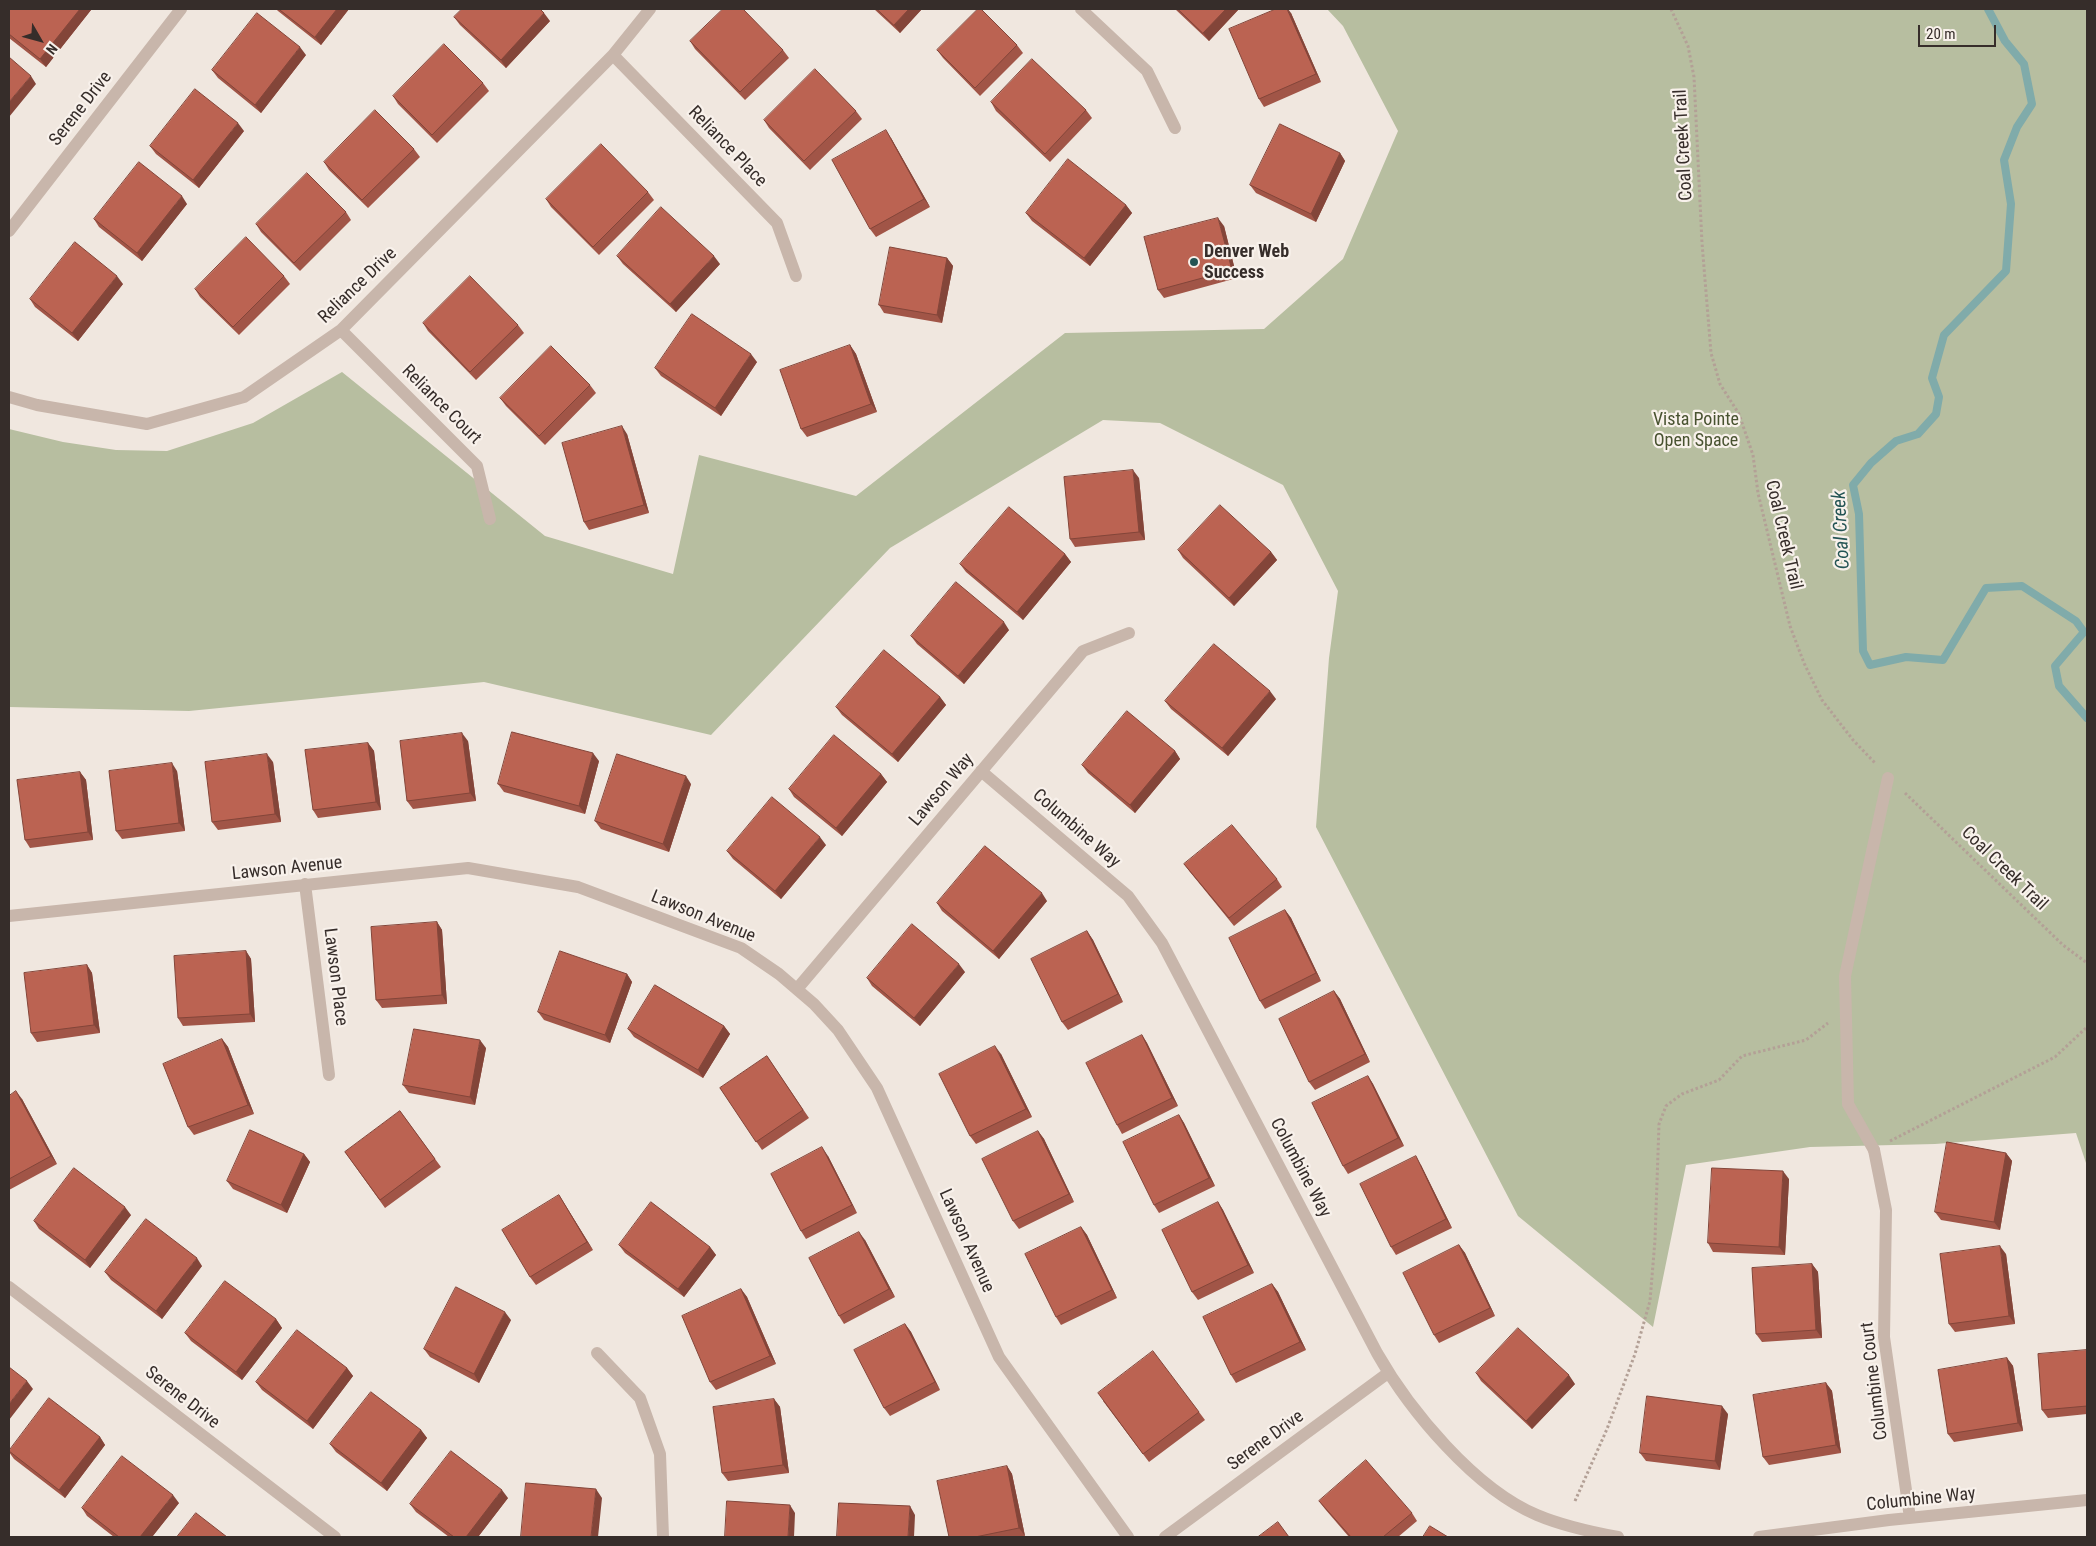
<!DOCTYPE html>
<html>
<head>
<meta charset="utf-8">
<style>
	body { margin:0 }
	#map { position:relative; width:2096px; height:1546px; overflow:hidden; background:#f0e7df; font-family:"Roboto Condensed",sans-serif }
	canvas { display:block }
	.frame { position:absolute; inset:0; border:10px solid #362d2a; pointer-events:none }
	.north { position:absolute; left:15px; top:15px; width:50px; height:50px; -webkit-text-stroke:4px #f8f1eb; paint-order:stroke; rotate:128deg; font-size:14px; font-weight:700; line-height:20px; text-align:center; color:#362d2a }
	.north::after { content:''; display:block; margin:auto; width:18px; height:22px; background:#362d2a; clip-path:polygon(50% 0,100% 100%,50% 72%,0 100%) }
	.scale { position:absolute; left:1918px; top:25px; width:78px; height:22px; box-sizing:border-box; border:2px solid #362d2a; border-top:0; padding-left:6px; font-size:15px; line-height:18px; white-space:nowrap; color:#362d2a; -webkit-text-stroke:4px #f8f1eb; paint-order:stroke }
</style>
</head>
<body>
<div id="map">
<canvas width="2096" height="1546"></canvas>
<div class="frame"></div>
<div class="north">N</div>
<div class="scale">20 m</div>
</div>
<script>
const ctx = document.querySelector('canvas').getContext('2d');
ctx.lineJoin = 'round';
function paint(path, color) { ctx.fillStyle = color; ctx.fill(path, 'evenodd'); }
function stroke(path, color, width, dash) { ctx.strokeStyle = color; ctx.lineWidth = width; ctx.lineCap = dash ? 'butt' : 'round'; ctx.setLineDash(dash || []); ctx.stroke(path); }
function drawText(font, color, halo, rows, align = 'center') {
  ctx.font = font + ' "Roboto Condensed",sans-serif'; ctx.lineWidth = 4.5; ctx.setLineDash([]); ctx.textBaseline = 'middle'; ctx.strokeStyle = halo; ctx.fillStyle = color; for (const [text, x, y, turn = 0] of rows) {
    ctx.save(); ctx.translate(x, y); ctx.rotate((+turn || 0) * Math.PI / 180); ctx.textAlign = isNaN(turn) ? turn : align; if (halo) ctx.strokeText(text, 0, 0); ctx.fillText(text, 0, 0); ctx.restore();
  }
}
const green = new Path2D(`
	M1327,9H2087V1166L2076,1133L1935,1144L1810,1147L1686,1165L1653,1327L1518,1216L1316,827L1329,658L1338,591L1283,485L1160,423L1103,420L890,548L711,735L484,682L189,711L9,707V429L63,442L116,450L167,451L253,423L342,372L545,536L673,574L699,455L856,496L1065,333L1264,329L1343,259L1398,131L1343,26Z`);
const stream = new Path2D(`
	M1988,9L2005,41L2024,64L2032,104L2017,127L2004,160L2011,204L2006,271L1944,335L1932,378L1939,397L1936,414L1918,434L1896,441L1871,463L1853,485L1859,514L1863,651L1870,665L1906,657L1943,660L1986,588L2022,586L2076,621L2084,632L2055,666L2059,686L2087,718`);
const path = new Path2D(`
	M1671,9L1688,46L1694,77L1702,243L1711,353L1720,384L1739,414L1753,455L1758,493L1790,626L1804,663L1822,700L1853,740L1876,764
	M1905,793L2063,945L2087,963
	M1890,1141L2055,1057L2087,1027
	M1575,1501L1607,1429L1635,1354L1650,1301L1655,1240L1659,1124L1666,1106L1682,1094L1719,1080L1742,1056L1806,1040L1828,1023`);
const service = new Path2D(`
	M1874,1150L1848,1104L1845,976L1888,778`);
const minor = new Path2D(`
	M1081,9L1147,71L1175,128
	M613,55L777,223L796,276
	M9,231L181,9
	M341,330L477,466L490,519
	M9,397L37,405L147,424L244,397L341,330L613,55L650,9
	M981,771L1128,896L1162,943L1377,1353C1410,1411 1475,1489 1537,1515C1563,1526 1591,1532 1618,1537
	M305,884L329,1075
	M9,916L468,868L578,887L741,948L779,974L814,1004L838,1030L877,1088L999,1357L1128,1537
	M797,989L1083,651L1129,633
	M1874,1150L1886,1210L1884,1337L1910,1518
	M9,1287L335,1537
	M597,1353L640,1398L660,1454L663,1537
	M1165,1537L1388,1373
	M1759,1537L1889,1520L2087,1500`);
const wall = new Path2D(`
	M10,9H90L91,10L46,67L9,38V10Z
	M276,9H349L321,45L278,11Z
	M874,9H922L900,33Z
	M1175,9H1239L1209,41Z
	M1291,13L1321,82L1264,107L1259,99Z
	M454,17L550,21L506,68L460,25Z
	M690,41L783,50L789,58L745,100L695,49Z
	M1017,45L1023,53L980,96L943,58L937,50Z
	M306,55L261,113L218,78L212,70Z
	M483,83L489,91L437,143L398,104L393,96Z
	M991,102L1086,110L1092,118L1050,162L996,111Z
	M856,111L862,119L810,170L769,128L764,120Z
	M244,131L199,188L156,154L150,146Z
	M891,138L930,207L876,237L870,229Z
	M414,149L420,157L368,208L329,170L324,162Z
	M1340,153L1345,161L1316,222L1256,193L1250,185Z
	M648,192L654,200L599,255L551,207L546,199Z
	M187,204L142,261L99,227L94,219Z
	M1126,205L1132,213L1090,266L1032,221L1026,213Z
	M346,212L351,220L300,271L261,232L256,224Z
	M1224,226L1237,278L1164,298L1158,290Z
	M617,256L720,264L676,312L623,264Z
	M947,258L953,266L942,323L884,313L879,305Z
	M284,276L290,284L239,335L200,297L195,289Z
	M123,284L78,341L35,307L30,299Z
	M423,323L518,325L524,333L476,380L428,331Z
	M850,345L856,354L877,412L807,437L801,429Z
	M757,362L721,416L661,376L655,368Z
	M590,385L596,393L545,445L506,406L500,398Z
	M627,434L649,513L589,530L584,522Z
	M1139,478L1145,540L1075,547L1070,539Z
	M1178,550L1271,552L1277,560L1234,606L1183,558Z
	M1065,554L1071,562L1023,620L966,572L960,564Z
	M1009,630L964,684L917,644L911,636Z
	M940,697L946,705L898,762L842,715L836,707Z
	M1276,699L1228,756L1171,709L1165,701Z
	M468,741L476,801L413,809L407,801Z
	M368,743L374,751L381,810L318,818L313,810Z
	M1175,751L1180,759L1135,813L1088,773L1082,765Z
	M599,761L585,814L504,792L498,784Z
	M273,762L281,822L218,830L212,822Z
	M177,771L185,831L122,839L116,831Z
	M80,772L86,780L93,840L30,848L25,840Z
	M881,774L887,782L842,836L794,797L789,789Z
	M691,784L669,852L601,829L595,821Z
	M826,845L781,899L733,859L727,851Z
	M1184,864L1277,879L1282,887L1234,926L1190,872Z
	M1047,901L999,959L942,911L937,903Z
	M1285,910L1291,918L1321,981L1265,1009L1260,1001Z
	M437,922L442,930L447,1004L382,1008L376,1000Z
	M1087,931L1093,940L1123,1002L1068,1030L1062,1022Z
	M246,951L251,959L255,1022L183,1026L178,1018Z
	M87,965L92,973L100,1033L37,1042L31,1033Z
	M965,972L920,1026L872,986L867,978Z
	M627,974L632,982L610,1043L544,1020L538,1012Z
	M1334,991L1340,999L1370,1062L1315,1090L1309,1082Z
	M724,1026L730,1034L703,1078L634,1037L628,1029Z
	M1142,1035L1147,1043L1178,1106L1122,1134L1117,1125Z
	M222,1039L228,1047L254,1114L194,1135L188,1127Z
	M486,1048L475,1105L409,1093L403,1085Z
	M1001,1054L1032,1117L976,1144L970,1136Z
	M767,1056L809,1118L762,1150L720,1088Z
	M1368,1076L1373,1084L1404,1146L1348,1174L1343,1166Z
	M9,1096L22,1099L57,1164L9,1190Z
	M400,1111L441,1167L385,1208L345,1152Z
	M1179,1115L1184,1123L1215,1186L1159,1213L1154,1205Z
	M1038,1131L1044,1139L1074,1202L1019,1229L1013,1221Z
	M2006,1153L2012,1161L2000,1230L1941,1220L1935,1212Z
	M304,1154L310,1162L287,1213L233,1189L227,1181Z
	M828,1156L857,1213L806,1239L801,1231Z
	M1421,1165L1452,1228L1396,1255L1391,1247Z
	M1789,1179L1785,1255L1713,1252L1708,1243Z
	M559,1195L593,1250L536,1285L530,1277Z
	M1218,1202L1223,1210L1254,1273L1198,1300L1192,1292Z
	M131,1215L90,1268L39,1229L34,1221Z
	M1081,1227L1087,1235L1117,1298L1061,1325L1056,1317Z
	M865,1240L895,1297L844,1324L839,1316Z
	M619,1245L710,1247L716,1255L684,1297L625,1253Z
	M1459,1245L1465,1253L1495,1316L1439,1343L1434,1335Z
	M2006,1254L2015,1324L1955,1332L1949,1324Z
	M1812,1264L1818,1272L1822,1338L1762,1342L1756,1334Z
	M202,1266L162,1319L111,1280L105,1272Z
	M1272,1284L1278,1292L1306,1350L1236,1383L1231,1375Z
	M741,1289L747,1297L776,1364L716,1390L710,1382Z
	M276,1319L282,1328L242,1380L191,1341L185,1333Z
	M511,1320L479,1383L430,1357L424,1349Z
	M905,1324L911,1332L940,1390L890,1416L884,1408Z
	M2087,1350V1414L2048,1418L2042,1410Z
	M2007,1358L2013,1366L2023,1431L1954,1442L1948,1434Z
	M347,1368L353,1376L313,1429L262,1390L256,1382Z
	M1476,1373L1575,1384L1532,1429L1481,1381Z
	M1826,1383L1832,1391L1841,1453L1769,1465L1763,1457Z
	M774,1399L780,1407L789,1473L728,1481L722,1473Z
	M1103,1401L1199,1412L1205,1420L1149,1462Z
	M1728,1414L1720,1470L1646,1461L1640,1453Z
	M421,1430L427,1438L387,1491L336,1452L330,1444Z
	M100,1437L105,1445L65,1498L14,1459L9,1452Z
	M1007,1466L1012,1474L1025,1536L1018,1537H949Z
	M508,1498L478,1537H449L416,1512L410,1504Z
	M1319,1501L1412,1513L1417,1521L1398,1537H1349L1325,1509Z
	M179,1503L152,1537H114L87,1516L82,1508Z`);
const shadedWall = new Path2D(`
	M80,9H90L91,10L46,67L40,59Z
	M337,9H349L321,45L315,37Z
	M909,9H922L900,33L894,25Z
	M1226,9H1239L1209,41L1203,33Z
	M1287,9H1288L1291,13L1321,82L1316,74Z
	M544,13L550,21L506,68L501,60Z
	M300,47L306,55L261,113L255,105Z
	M31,76L36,84L9,117V102Z
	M238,123L244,131L199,188L193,180Z
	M886,130L891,138L930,207L924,199Z
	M1340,153L1345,161L1316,222L1311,214Z
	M182,196L187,204L142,261L137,253Z
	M1126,205L1132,213L1090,266L1084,258Z
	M1218,218L1224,226L1237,278L1232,270Z
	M714,256L720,264L676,312L670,304Z
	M947,258L953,266L942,323L937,315Z
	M117,276L123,284L78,341L72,333Z
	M850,345L856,354L877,412L871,404Z
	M751,354L757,362L721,416L715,408Z
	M622,426L627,434L649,513L644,505Z
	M1133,470L1139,478L1145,540L1139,532Z
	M1271,552L1277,560L1234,606L1229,598Z
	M1065,554L1071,562L1023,620L1017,612Z
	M1004,622L1009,630L964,684L958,676Z
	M1270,691L1276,699L1228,756L1222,748Z
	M940,697L946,705L898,762L892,754Z
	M462,733L468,741L476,801L470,793Z
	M368,743L374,751L381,810L376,802Z
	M1175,751L1180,759L1135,813L1130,805Z
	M593,753L599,761L585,814L579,806Z
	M267,754L273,762L281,822L275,814Z
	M172,763L177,771L185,831L179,823Z
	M80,772L86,780L93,840L88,832Z
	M881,774L887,782L842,836L836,828Z
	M686,776L691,784L669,852L663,844Z
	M820,837L826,845L781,899L775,891Z
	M1042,893L1047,901L999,959L993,951Z
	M1285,910L1291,918L1321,981L1316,973Z
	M437,922L442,930L447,1004L442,995Z
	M1087,931L1093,940L1123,1002L1118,994Z
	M246,951L251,959L255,1022L250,1014Z
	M959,964L965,972L920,1026L914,1018Z
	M87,965L92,973L100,1033L94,1025Z
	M627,974L632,982L610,1043L605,1035Z
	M1334,991L1340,999L1370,1062L1365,1054Z
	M724,1026L730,1034L703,1078L698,1070Z
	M1142,1035L1147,1043L1178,1106L1172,1098Z
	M222,1039L228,1047L254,1114L248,1105Z
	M480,1040L486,1048L475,1105L470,1097Z
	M995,1046L1001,1054L1032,1117L1026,1109Z
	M1368,1076L1373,1084L1404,1146L1398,1138Z
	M16,1091L22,1099L57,1164L51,1156Z
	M1179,1115L1184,1123L1215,1186L1209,1178Z
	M1038,1131L1044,1139L1074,1202L1069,1194Z
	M822,1147L828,1156L857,1213L852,1205Z
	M2006,1153L2012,1161L2000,1230L1994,1222Z
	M304,1154L310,1162L287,1213L281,1205Z
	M1416,1156L1421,1165L1452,1228L1446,1219Z
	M1783,1171L1789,1179L1785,1255L1779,1247Z
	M559,1195L564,1203L593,1250L587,1242Z
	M1218,1202L1223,1210L1254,1273L1248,1265Z
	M125,1207L131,1215L90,1268L85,1260Z
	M1081,1227L1087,1235L1117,1298L1112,1290Z
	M859,1232L865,1240L895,1297L889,1289Z
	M1459,1245L1465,1253L1495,1316L1490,1308Z
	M2000,1246L2006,1254L2015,1324L2009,1316Z
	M710,1247L716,1255L684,1297L678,1289Z
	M197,1258L202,1266L162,1319L156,1311Z
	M1812,1264L1818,1272L1822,1338L1816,1330Z
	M1272,1284L1278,1292L1306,1350L1300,1342Z
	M741,1289L747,1297L776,1364L770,1356Z
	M505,1312L511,1320L479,1383L474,1374Z
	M276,1319L282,1328L242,1380L236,1372Z
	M905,1324L911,1332L940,1390L935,1382Z
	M2007,1358L2013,1366L2023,1431L2018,1423Z
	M347,1368L353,1376L313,1429L307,1421Z
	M1569,1375L1575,1384L1532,1429L1526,1421Z
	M27,1381L33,1389L9,1420V1404Z
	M1826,1383L1832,1391L1841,1453L1836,1445Z
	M774,1399L780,1407L789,1473L783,1465Z
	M1722,1406L1728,1414L1720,1470L1715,1461Z
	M421,1430L427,1438L387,1491L381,1483Z
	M100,1437L105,1445L65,1498L59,1490Z
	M1007,1466L1012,1474L1025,1536L1019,1528Z
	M596,1489L602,1498L598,1537H591Z
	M502,1490L508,1498L478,1537H466Z
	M173,1495L179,1503L152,1537H140Z
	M790,1505L795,1513L794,1537H788Z
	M910,1506L915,1515L914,1537H908Z`);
const building = new Path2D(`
	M10,9H80L40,59L9,34V10Z
	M279,9H337L315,37Z
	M462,9H540L544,13L501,60L454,17Z
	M723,9H743L783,50L740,92L690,41Z
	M877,9H909L894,25Z
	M978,9H981L1017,45L975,88L937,50Z
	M1178,9H1226L1203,33Z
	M1276,9H1287L1316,74L1259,99L1229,29Z
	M257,13L300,47L255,105L212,70Z
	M444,44L483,83L432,135L393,96Z
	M9,57L31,76L9,102Z
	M1032,59L1086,110L1045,154L991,102Z
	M815,69L856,111L804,161L764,120Z
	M195,89L238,123L193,180L150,146Z
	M375,110L414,149L362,200L324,162Z
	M1280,124L1340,153L1311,214L1250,185Z
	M886,130L924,199L870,229L832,160Z
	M601,144L648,192L593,247L546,199Z
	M1068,159L1126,205L1084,258L1026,213Z
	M139,162L182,196L137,253L94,219Z
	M307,173L346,212L294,263L256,224Z
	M661,207L714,256L670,304L617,256Z
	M1218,218L1232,270L1158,290L1144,237Z
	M246,237L284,276L233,327L195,289Z
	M75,242L117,276L72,333L30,299Z
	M890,247L947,258L937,315L879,305Z
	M470,276L518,325L470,372L423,323Z
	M692,314L751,354L715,408L655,368Z
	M850,345L871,404L801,429L780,370Z
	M551,346L590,385L539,436L500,398Z
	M622,426L644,505L584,522L562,443Z
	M1133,470L1139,532L1070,539L1064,477Z
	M1220,505L1271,552L1229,598L1178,550Z
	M1009,507L1065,554L1017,612L960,564Z
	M956,582L1004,622L958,676L911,636Z
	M1214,644L1270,691L1222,748L1165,701Z
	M884,650L940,697L892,754L836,707Z
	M1127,711L1175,751L1130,805L1082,765Z
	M512,732L593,753L579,806L498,784Z
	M462,733L470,793L407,801L400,741Z
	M834,735L881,774L836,828L789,789Z
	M368,743L376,802L313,810L305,750Z
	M267,754L275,814L212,822L205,762Z
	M617,754L686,776L663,844L595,821Z
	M172,763L179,823L116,831L109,771Z
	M80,772L88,832L25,840L17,780Z
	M772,797L820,837L775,891L727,851Z
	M1232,825L1277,879L1229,918L1184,864Z
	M985,846L1042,893L993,951L937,903Z
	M1285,910L1316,973L1260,1001L1229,938Z
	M437,922L442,995L376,1000L371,927Z
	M912,924L959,964L914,1018L867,978Z
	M1087,931L1118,994L1062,1022L1031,959Z
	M246,951L250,1014L178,1018L174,956Z
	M560,951L627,974L605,1035L538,1012Z
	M87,965L94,1025L31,1033L24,973Z
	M655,985L724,1026L698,1070L628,1029Z
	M1334,991L1365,1054L1309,1082L1279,1019Z
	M414,1029L480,1040L470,1097L403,1085Z
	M1142,1035L1172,1098L1117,1125L1086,1063Z
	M222,1039L248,1105L188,1127L163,1064Z
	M995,1046L1026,1109L970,1136L939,1074Z
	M767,1056L803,1110L756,1142L720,1088Z
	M1368,1076L1398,1138L1343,1166L1312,1103Z
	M16,1091L51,1156L9,1179V1096Z
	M400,1111L435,1159L380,1200L345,1152Z
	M1179,1115L1209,1178L1154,1205L1123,1142Z
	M250,1130L304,1154L281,1205L227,1181Z
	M1038,1131L1069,1194L1013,1221L982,1159Z
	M1947,1142L2006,1153L1994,1222L1935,1212Z
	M822,1147L852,1205L801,1231L771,1174Z
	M1416,1156L1446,1219L1391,1247L1360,1184Z
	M74,1168L125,1207L85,1260L34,1221Z
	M1712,1168L1783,1171L1779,1247L1708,1243Z
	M559,1195L587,1242L530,1277L502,1230Z
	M651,1202L710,1247L678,1289L619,1245Z
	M1218,1202L1248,1265L1192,1292L1162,1230Z
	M146,1219L197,1258L156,1311L105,1272Z
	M1081,1227L1112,1290L1056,1317L1025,1254Z
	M859,1232L889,1289L839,1316L809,1258Z
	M1459,1245L1490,1308L1434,1335L1403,1273Z
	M2000,1246L2009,1316L1949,1324L1940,1254Z
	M1812,1264L1816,1330L1756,1334L1752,1268Z
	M225,1281L276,1319L236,1372L185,1333Z
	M1272,1284L1300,1342L1231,1375L1203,1317Z
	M456,1287L505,1312L474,1374L424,1349Z
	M741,1289L770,1356L710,1382L682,1316Z
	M905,1324L935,1382L884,1408L854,1350Z
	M1518,1328L1569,1375L1526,1421L1476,1373Z
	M297,1330L347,1368L307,1421L256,1382Z
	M2087,1350V1406L2042,1410L2038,1354Z
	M1153,1351L1199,1412L1143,1454L1098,1393Z
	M2007,1358L2018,1423L1948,1434L1938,1370Z
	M9,1367L27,1381L9,1404Z
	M1826,1383L1836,1445L1763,1457L1753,1395Z
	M371,1392L421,1430L381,1483L330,1444Z
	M1647,1396L1722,1406L1715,1461L1640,1453Z
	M49,1398L100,1437L59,1490L9,1451Z
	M774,1399L783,1465L722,1473L713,1407Z
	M451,1451L502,1490L466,1537H454L410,1504Z
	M122,1456L173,1495L140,1537H119L82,1508Z
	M1366,1460L1412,1513L1383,1537H1351L1319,1501Z
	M1007,1466L1019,1528L975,1537H949L937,1481Z
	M526,1483L596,1489L591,1537H521Z
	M727,1501L790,1505L788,1537H725Z
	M839,1503L910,1506L908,1537H837Z
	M196,1513L227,1537H177Z
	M1278,1522L1289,1537H1258Z
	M1430,1526L1448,1537H1423Z`);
const markers = [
	[1194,262,5,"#235454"]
];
const streetNames = [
	["Serene Drive",81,109,-52],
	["Coal Creek Trail",1684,145,-93],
	["Reliance Place",727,147,46],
	["Reliance Drive",358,286,-44],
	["Reliance Court",441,405,45],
	["Coal Creek Trail",1783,535,77],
	["Lawson Way",942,790,-50],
	["Columbine Way",1076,829,41],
	["Lawson Avenue",287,869,-6],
	["Coal Creek Trail",2004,869,44],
	["Lawson Avenue",703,917,22],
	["Lawson Place",335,977,83],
	["Columbine Way",1300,1168,62],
	["Lawson Avenue",966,1241,66],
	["Columbine Court",1875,1381,-97],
	["Serene Drive",182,1398,38],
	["Serene Drive",1266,1441,-36],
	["Columbine Way",1921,1500,-6]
];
const poiNames = [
	["Denver Web",1204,252],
	["Success",1204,273]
];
const parkNames = [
	["Vista Pointe",1696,420],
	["Open Space",1696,441]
];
const waterNames = [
	["Coal Creek",1842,530,-93]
];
paint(green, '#b7bea0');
stroke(stream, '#80abaa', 8);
stroke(path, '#b3a096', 3, [2.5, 2.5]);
stroke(service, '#c8b6ab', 12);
stroke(minor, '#c8b6ab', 12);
paint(wall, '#a15547');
paint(shadedWall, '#834539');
paint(building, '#bb6352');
stroke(building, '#834539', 1);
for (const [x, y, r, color] of markers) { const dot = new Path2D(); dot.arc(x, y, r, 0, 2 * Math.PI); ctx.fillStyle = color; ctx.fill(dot); stroke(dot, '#f8f1eb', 2); }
drawText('18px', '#362d2a', '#f8f1eb', streetNames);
drawText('bold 18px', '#362d2a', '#f8f1eb', poiNames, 'left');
drawText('18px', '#485230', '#f8f1eb', parkNames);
drawText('italic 19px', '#235454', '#f8f1eb', waterNames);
</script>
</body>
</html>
